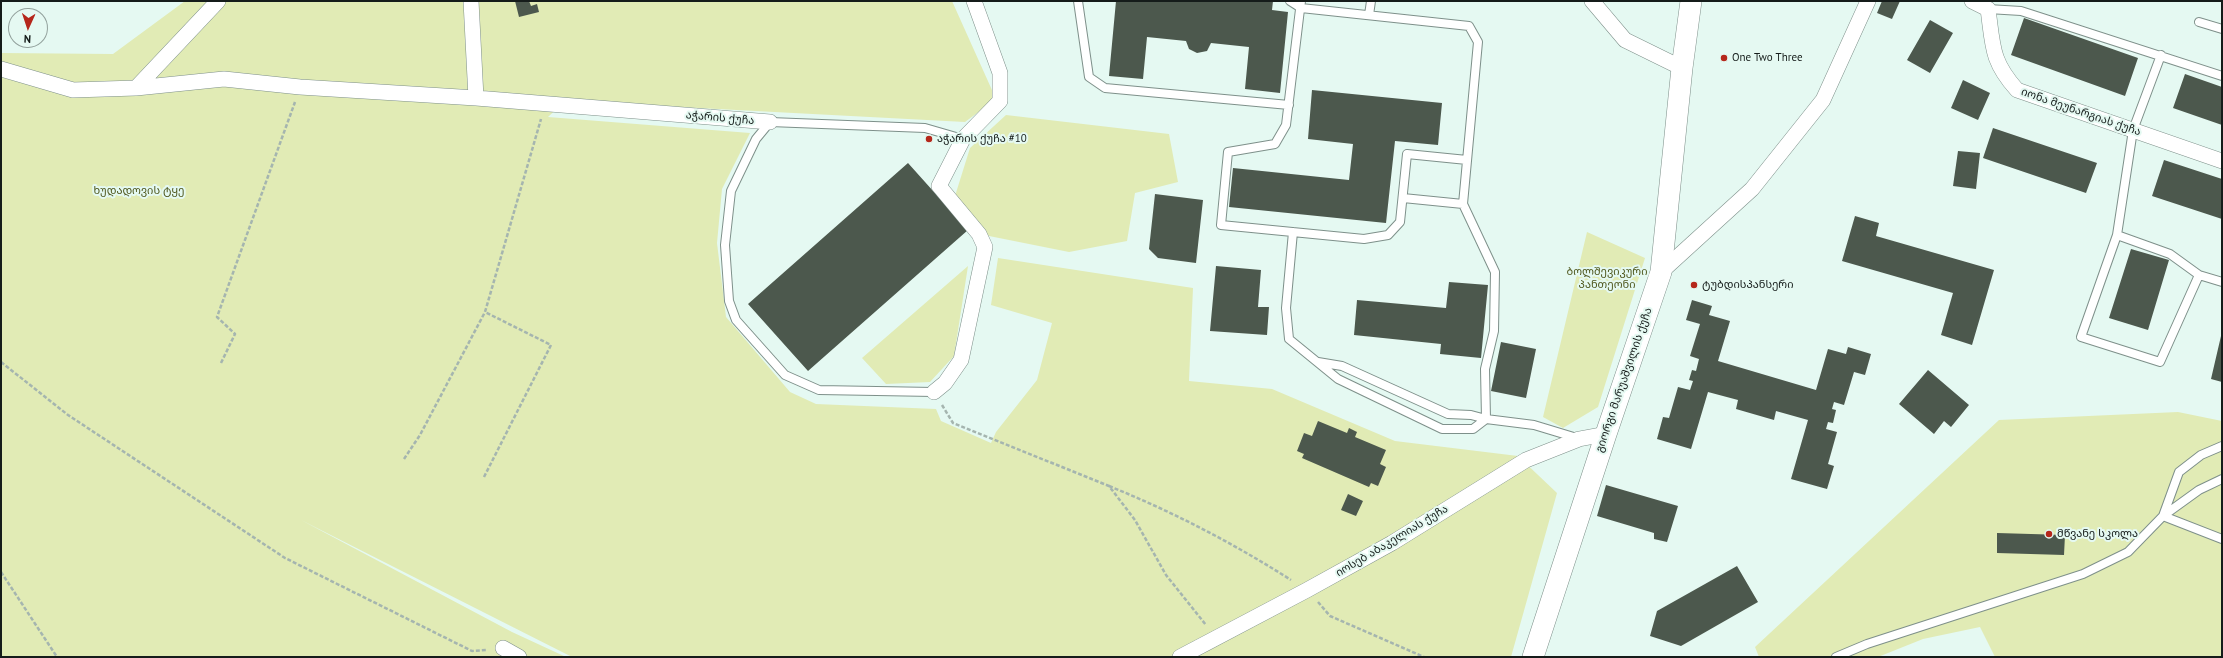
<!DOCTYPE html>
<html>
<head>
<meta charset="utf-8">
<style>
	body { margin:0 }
	#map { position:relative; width:2223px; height:658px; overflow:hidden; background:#e5f9f2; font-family:"PT Sans",sans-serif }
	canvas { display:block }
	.frame { position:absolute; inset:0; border:2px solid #151c1a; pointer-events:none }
	.north { position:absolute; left:8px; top:8px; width:40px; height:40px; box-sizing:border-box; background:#e5f9f2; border:1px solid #92a19c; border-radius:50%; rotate:183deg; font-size:11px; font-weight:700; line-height:16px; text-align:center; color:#151c1a }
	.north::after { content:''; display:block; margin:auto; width:14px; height:18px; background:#b5271b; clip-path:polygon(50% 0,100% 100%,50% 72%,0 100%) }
</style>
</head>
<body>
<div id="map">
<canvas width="2223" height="658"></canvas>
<div class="frame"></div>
<div class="north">N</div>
</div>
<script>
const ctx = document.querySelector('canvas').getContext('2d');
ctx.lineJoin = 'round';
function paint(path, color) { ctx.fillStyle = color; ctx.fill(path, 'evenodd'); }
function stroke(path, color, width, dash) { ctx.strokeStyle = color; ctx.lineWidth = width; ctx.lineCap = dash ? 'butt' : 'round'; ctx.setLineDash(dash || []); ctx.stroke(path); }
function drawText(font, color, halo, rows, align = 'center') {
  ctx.font = font + ' "PT Sans","Noto Sans Georgian",sans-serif'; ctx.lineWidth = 4; ctx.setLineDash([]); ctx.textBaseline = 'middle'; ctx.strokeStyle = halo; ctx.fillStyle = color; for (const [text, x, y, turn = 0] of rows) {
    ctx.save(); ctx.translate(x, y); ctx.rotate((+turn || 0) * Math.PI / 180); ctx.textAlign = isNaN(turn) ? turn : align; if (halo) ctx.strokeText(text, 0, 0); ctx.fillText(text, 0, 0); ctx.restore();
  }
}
const green = new Path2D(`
	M185,1H952L996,99L965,122L565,101L548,117L750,133L722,189L717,243L726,317L790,392L816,404L936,409L941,421L991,443L996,432L1037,380L1052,323L991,305L998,258L1193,288L1189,381L1272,389L1395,441L1518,456L1557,493L1511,657H572L301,520L512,632L566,657H1V53L113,54Z
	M1006,115L1169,134L1178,182L1135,193L1127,241L1069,252L989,236L955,196L970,148Z
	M1587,232L1645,258L1598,407L1563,428L1543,417Z
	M968,266L954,356L930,382L886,384L862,358Z
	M2178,412L2222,421V657H1995L1980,627L1923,639L1878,657H1759L1755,647L1999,420Z`);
const building = new Path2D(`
	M515,1H529L531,6L537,4L539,12L519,17Z
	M1116,1H1273L1272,10L1288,12L1280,93L1245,89L1249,47L1211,43L1207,51L1197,53L1189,49L1186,41L1147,37L1143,79L1109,76Z
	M1882,1H1900L1892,19L1877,13Z
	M2024,18L2138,58L2125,96L2011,55Z
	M1930,20L1953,33L1930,73L1907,60Z
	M2185,74L2222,87V125L2173,108Z
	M1963,80L1990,93L1978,120L1951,108Z
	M1312,90L1442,103L1438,145L1395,141L1386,223L1229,207L1233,168L1349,180L1353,144L1308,139Z
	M1993,128L2097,163L2086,193L1983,158Z
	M1958,151L1980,153L1976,189L1953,186Z
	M2164,160L2222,179V219L2152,196Z
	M908,163L968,230L808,371L748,304Z
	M1155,194L1203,200L1196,263L1158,258L1149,249Z
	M1855,216L1879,223L1876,236L1994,270L1972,345L1941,335L1953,293L1842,261Z
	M2131,249L2169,260L2148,330L2109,318Z
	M1216,266L1261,270L1258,307H1269L1267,335L1210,331Z
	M1449,282L1488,285L1481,358L1440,354L1441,344L1354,335L1357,300L1446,308Z
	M1692,300L1712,306L1709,315L1730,321L1718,361L1816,390L1828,349L1846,354L1848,347L1871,354L1865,375L1854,372L1844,405L1834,402L1832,409L1836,410L1833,423L1828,422L1826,429L1837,432L1828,464L1834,466L1827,489L1791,479L1808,420L1776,411L1774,420L1736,409L1738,400L1708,392L1691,449L1657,439L1663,417L1669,418L1678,387L1690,390L1693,381L1689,380L1692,370L1696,371L1699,359L1690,356L1700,324L1686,320Z
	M2221,336H2222V382L2211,379Z
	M1501,342L1536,349L1526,398L1491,391Z
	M1928,370L1969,405L1951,427L1944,421L1934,434L1899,404Z
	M1318,421L1347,433L1349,428L1357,432L1355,437L1386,450L1380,464L1386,467L1378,486L1371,483L1369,487L1302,458L1304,454L1297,451L1304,433L1312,436Z
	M1606,485L1678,506L1667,542L1654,539V533L1597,516Z
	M1348,494L1363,501L1356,516L1341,510Z
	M1997,533L2065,535L2064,555L1997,553Z
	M1737,566L1758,602L1681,646L1650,636L1657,611Z`);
const path = new Path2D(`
	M1,362L68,415L285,558L472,651L487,650
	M221,363L235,334L217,317L295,102
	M942,405L953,423L1109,486L1135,520L1166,575L1206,625
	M404,459L420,435L485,312L541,119
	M484,477L551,345L485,312
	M1109,486C1173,512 1233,543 1291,580
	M1,572L57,657
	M1318,602L1330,616L1424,657`);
const lane = new Path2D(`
	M1078,1L1089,77L1105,88L1289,105
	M1290,1L1301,8L1469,26L1478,42L1463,204L1495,272L1494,331L1485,369L1486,419L1534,425L1577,438
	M1301,1L1286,125L1275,144L1228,152L1221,225L1364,239L1388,235L1400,222L1407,154L1467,160
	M1988,9L2021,11L2222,76
	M1369,15L1371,1
	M2199,22L2222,29
	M2161,55L2133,130L2117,235L2081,337L2160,362L2199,275
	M1403,198L1463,204
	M1293,232L1286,308L1289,339L1338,379L1442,429H1473L1486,419
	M2117,235L2170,254L2199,275L2222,282
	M1318,362L1342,366L1448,414L1471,415L1486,419
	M934,392L819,390L785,375L736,320L729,301L725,245L731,191L756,139L770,122L925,128L963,139
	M2163,516L2179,472L2201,455L2222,446
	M2163,516L2199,490L2222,479
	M1836,657L1867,644L2083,574L2128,552L2163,516L2222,539`);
const street = new Path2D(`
	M471,1L476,98
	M1592,1L1625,40L1682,68
	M1972,1L1988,9C1993,46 1991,61 2017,90L2222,161
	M1,69L73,90L136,88L218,1
	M136,88L224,79L300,87L476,98L770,122
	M1661,272L1752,189L1823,100L1868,1
	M934,392L945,383L961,360L985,247L979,234L939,186L963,139L1000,101V73L974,1
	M503,648L519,657
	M1180,657L1307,590L1392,543L1526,460L1579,439L1606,434`);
const secondary = new Path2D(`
	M1533,657L1606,434L1661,272L1682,68L1691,1`);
const markers = [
	[1724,58,4,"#b5271b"],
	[929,139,4,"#b5271b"],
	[1694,285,4,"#b5271b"],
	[2049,534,4,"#b5271b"]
];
const poiNames = [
	["One Two Three",1732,58],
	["აჭარის ქუჩა #10",937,139],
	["ტუბდისპანსერი",1702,285],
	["მწვანე სკოლა",2057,534]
];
const streetNames = [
	["იონა მეუნარგიას ქუჩა",2081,112,19],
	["აჭარის ქუჩა",720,118,5],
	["გიორგი მარუაშვილის ქუჩა",1624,380,-71],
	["იოსებ აბაკელიას ქუჩა",1392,541,-31]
];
const parkNames = [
	["ხუდადოვის ტყე",139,191],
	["ბოლშევიკური",1607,272],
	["პანთეონი",1607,285]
];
paint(green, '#e1ebb5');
paint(building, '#4c584d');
stroke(lane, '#7e908a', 10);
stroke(street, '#7e908a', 16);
stroke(secondary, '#7e908a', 22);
stroke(path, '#a5b5af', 2.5, [4, 2]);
stroke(lane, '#fff', 8);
stroke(street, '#fff', 15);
stroke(secondary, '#fff', 21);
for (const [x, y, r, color] of markers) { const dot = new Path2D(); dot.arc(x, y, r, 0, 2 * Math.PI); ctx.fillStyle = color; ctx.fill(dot); stroke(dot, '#e5f9f2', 1.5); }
drawText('11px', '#151c1a', '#e5f9f2', poiNames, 'left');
drawText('11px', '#151c1a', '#e5f9f2', streetNames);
drawText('11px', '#50581e', '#e5f9f2', parkNames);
</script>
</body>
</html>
